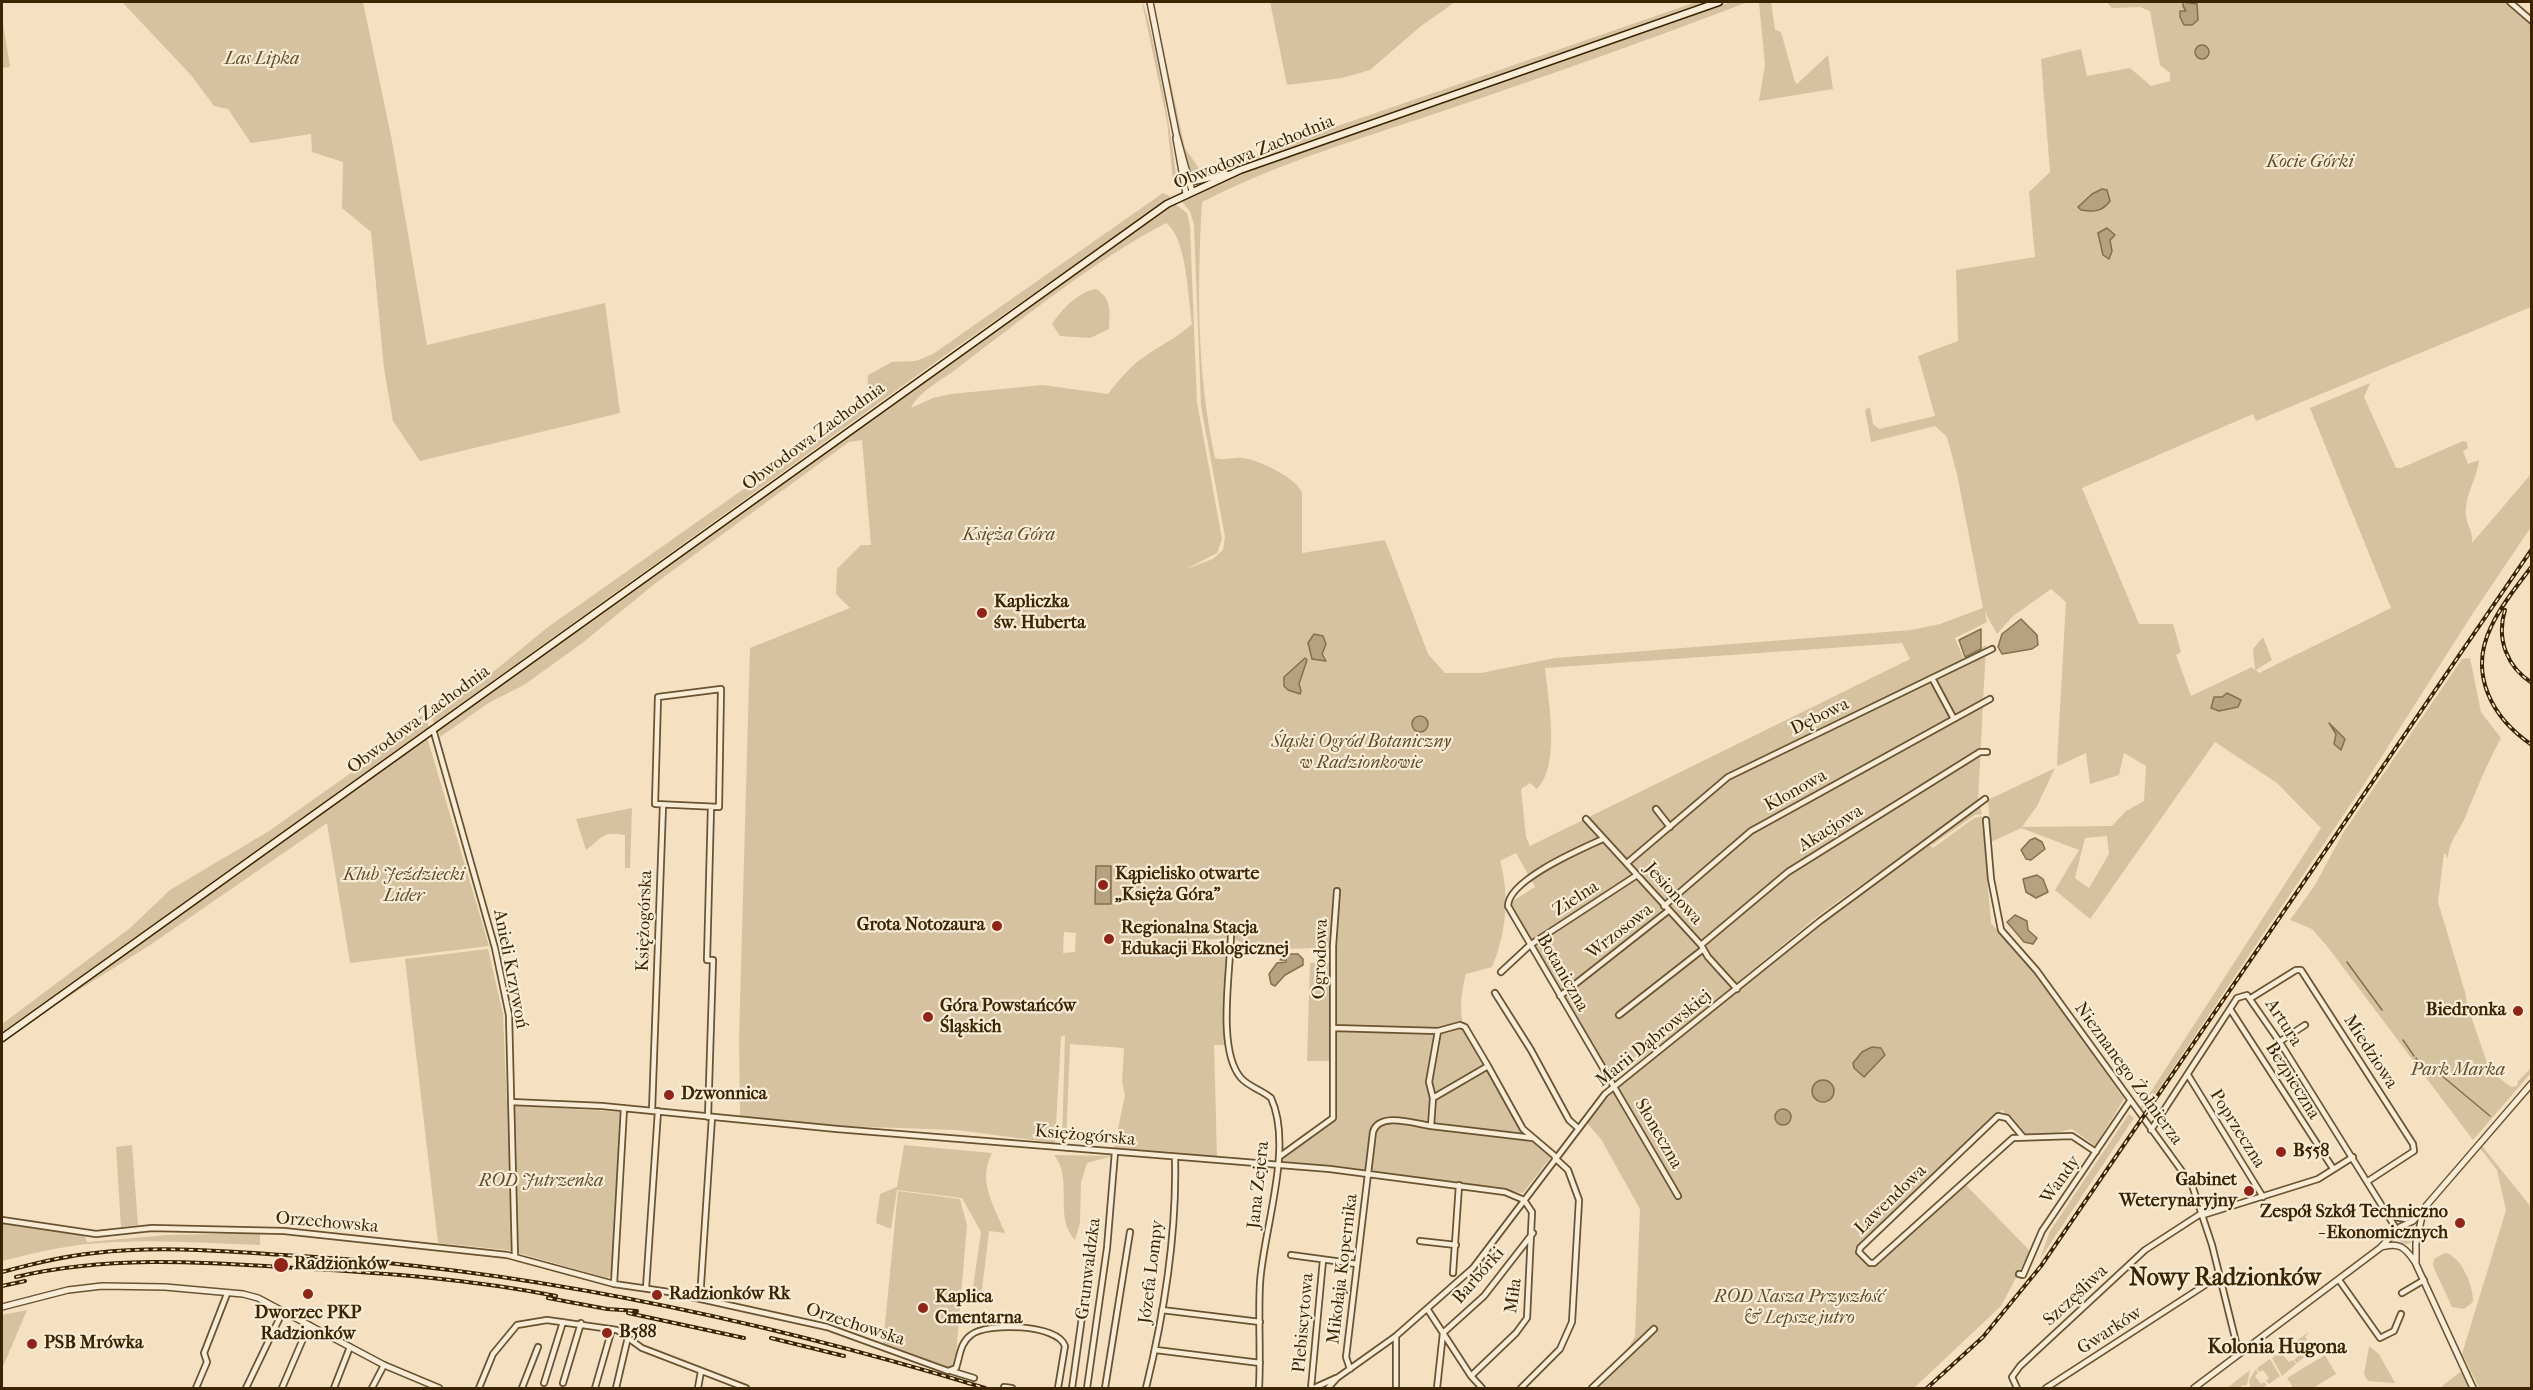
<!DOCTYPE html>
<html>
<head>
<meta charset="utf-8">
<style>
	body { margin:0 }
	#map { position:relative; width:2533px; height:1390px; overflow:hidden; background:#f5e1c1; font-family:"IM FELL French Canon",serif }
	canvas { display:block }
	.frame { position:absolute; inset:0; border:3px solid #3c2401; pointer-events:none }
</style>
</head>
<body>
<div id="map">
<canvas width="2533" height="1390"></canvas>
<div class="frame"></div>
</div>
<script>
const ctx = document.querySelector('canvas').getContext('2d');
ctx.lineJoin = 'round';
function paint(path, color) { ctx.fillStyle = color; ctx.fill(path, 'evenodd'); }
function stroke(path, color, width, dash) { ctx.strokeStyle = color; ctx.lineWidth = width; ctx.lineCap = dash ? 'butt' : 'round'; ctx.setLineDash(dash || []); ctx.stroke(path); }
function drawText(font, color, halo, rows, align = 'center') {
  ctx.font = font + ' "IM FELL French Canon",serif'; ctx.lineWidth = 4.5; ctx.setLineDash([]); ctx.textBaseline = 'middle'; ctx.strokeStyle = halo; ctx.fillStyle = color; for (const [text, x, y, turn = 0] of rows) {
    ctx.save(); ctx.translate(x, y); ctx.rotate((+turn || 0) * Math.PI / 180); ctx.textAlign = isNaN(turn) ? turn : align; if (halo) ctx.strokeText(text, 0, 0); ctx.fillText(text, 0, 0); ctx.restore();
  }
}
const green = new Path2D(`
	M122,2H363L392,141L427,345L605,303L620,413L420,461L393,421L384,368L371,232L342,208L343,162L312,152L311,134L251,143L228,109L214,106L191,75Z
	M1142,2C1150,12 1180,173 1176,187L1173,182L1167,121Z
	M1153,2L1185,148L1202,173L1696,2H1708L1199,179L1190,173L1178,126Z
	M1270,2H1455L1421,26L1370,70L1342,78L1287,85Z
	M1730,2H1748C1649,40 1549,75 1449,109C1366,137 1280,162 1202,202C1197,287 1197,375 1215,458C1224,461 1234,457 1243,458C1259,460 1297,478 1302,493V553L1385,540L1428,654L1445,673H1481L1555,658L1911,630L1940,624L1983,608L1957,474L1947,437L1935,426L1871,442L1865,410L1870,407L1873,424L1879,429L1935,416L1918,356L1958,341L1956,270L2035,257L2029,192L2050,172L2041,59L2081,49L2087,76L2130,68L2151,86L2170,81V73L2160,65L2150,11L2140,7L2112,8L2107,2H2509L2531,22V307L2256,421L2253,414L2082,488L2139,624H2173L2181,652L2176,655L2191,696L2252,667L2255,670L2253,649L2263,637L2272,660L2256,670L2259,673L2391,608L2310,408L2370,383L2364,397L2396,468H2401L2463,441L2467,442L2468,448L2463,451L2468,464L2479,460C2477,479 2464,496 2466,516C2467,526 2474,533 2472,543L2531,474V527L2473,613L2365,783L2148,1105L2139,1110L2321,828L2277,783L2215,742L2090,919L2055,890L2079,850L2021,828L1991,842L1988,800L2055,768L2037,806L2022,827L2112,826L2126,811L2144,801L2146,766L2124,753L2119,775L2090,784L2086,753L2058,766L2057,763L2066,602L2051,589L2013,616L1997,634L1985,612L1987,622L1955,638L1964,659L1986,645L1978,801L1819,915L1676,1033L1612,1081L1511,905V902L1535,887L1516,853L1500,861C1510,895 1506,934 1492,967L1466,974C1461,992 1459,1011 1464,1030L1519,1126L1526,1136L1551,1157L1523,1193L1337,1166L1281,1161L1280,1152L1329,1117L1330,1061H1307L1310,963L1331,962L1330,948C1297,946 1257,957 1229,935L1226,938L1196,941L1197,945L1225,942L1229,945L1226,1045H1214L1217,1157L1114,1148L1125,1095L1122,1082L1124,1048L1070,1044L1066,1144H1062L1065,1035L1061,1037L1055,1143L957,1130L838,1126L740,1116L739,1037L750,648L850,608L836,594L837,569L861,545H871L862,440L849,442L657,582L581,644L524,685L490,702L440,737L438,729L1126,236L1175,204L1187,213L1190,227L1197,402L1222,539L1217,553L1186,569L1213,559L1223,550L1225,537L1201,406L1194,225L1190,211L1181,201L1253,168ZM1166,223C1187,237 1188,299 1192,324C1176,339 1158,346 1141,359C1128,369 1118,381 1108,394L1043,385L951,394L933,398L911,408C919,391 945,378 959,367C1025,317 1092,262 1166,223ZM1902,643L1910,659L1530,846L1526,837L1521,789L1530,783L1537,789C1561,764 1548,699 1545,668ZM2107,836L2109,854L2089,888L2075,878L2085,838ZM1064,932L1076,933L1075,952L1063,953Z
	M1759,2H1771L1775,30L1781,32L1795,82L1797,84L1828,55L1833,89L1759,101L1765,65Z
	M2,17L10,67L2,68Z
	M1163,193L1171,197L947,354L434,723L428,707L434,708L482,681L548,627L860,407L867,401L868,375L892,362L916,361L933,354Z
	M1096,289C1112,298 1110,313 1109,329L1090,338L1060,336L1052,324C1062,309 1078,292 1096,289Z
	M2470,658L2481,712L2501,738C2487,763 2477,789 2466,815C2460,831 2449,840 2448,858L2444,853L2438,902L2465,992L2468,1008L2490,1071L2511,1087L2517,1086L2518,1081L2532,1067L2531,1073L2473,1140L2327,946L2312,929L2290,920L2315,885L2343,833L2462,659Z
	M424,713L429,727L2,1034V1024L130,928L170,890L269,831L372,758Z
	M427,737L489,946L350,963L327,823L150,945L57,1004Z
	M1980,807L1982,814L1975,815L1932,845L1931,843Z
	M632,808L630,868H625V835C601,831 604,837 586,850L576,819Z
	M1982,816L1991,923L2037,975L2124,1099L2095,1146L2072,1129L2052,1134L2026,1135L2002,1110L1854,1249L1872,1268L1963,1182L2030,1251L2001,1306L1914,1388H1596L1618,1367L1635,1336L1640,1209L1601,1139L1586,1122L1614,1091L1813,930L1929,844L1933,848L1974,818Z
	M488,949L503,1014L507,1105L621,1112L612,1274L608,1278L507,1250L438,1243L405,959Z
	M2129,1114L2134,1118L2040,1259L2050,1231Z
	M132,1145L138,1225L121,1227L116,1147Z
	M904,1145L992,1153C977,1181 994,1205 1005,1233L989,1231L981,1298L972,1294L981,1232L962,1198L897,1190L891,1229L876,1223L880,1194L897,1187Z
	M2482,1146L2531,1207V1388H2479L2462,1354L2506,1210L2497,1170L2480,1148Z
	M1054,1155L1112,1156L1087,1163L1081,1182L1080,1223L1075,1240C1053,1217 1074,1179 1054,1155Z
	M898,1191L960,1199L967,1225L955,1366L949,1370L883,1344Z
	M2,1223L84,1235L87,1242L167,1235L260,1233V1245C203,1243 145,1238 88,1244C59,1247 30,1254 2,1261Z
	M2398 1236a8 8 0 1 1 16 0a8 8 0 1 1-16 0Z
	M2445,1253C2461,1255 2474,1287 2473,1302L2464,1309L2452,1307L2433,1266L2434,1259Z
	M27,1310L2,1369V1315Z
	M2309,1332L2305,1337L2307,1339L2300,1345L2307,1355L2297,1363L2294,1360L2298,1356L2292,1348L2288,1351L2286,1348Z
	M2369,1346L2379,1354L2395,1383L2368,1381L2364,1374Z
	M2285,1349L2286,1351L2283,1355L2289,1362L2293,1360L2296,1364L2282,1376L2272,1358Z
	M2325,1355L2336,1374L2313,1388H2293L2287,1378Z
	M2270,1359L2280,1376L2269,1384L2266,1381L2269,1378L2263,1370L2259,1372L2257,1368Z
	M2256,1369L2258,1373L2255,1376L2261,1384L2264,1382L2267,1385L2262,1388H2250L2249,1380Z
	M2250,1370L2247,1385L2241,1386L2242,1388H2227Z
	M2460,1372L2465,1376L2471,1388H2440Z`);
const water = new Path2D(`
	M2183,2L2197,4L2198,20L2192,25H2184L2180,17V11H2186L2183,6Z
	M2195 52a7 7 0 1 1 14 0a7 7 0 1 1-14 0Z
	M2102,189L2107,190L2110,201C2102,212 2094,212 2081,210L2078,207L2092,194Z
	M2107,228L2115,235L2110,240L2112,251L2109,259L2103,255L2098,233Z
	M2021,619L2037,635L2038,645L2032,649L2002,654L1998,647L2002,634Z
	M1981,629V649L1965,657L1959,640Z
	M1314,634L1323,636L1326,644L1322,654L1326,661L1312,659L1308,643Z
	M1305,658L1307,660L1299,684L1301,691L1300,694L1288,690L1284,686V677Z
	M2227,693L2241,700L2238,707L2219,711L2211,708L2214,697H2222Z
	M1412 724a8 8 0 1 1 16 0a8 8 0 1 1-16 0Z
	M2329,723L2345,739L2341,750L2334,744L2336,734Z
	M2035,838L2042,842L2045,849L2031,860L2026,859L2021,850L2030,840Z
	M1096,866H1111V904H1095Z
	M2037,875L2043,879L2048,892L2036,898L2026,892L2023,879Z
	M2015,915L2027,921L2028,930L2037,938L2033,944L2024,942L2007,922Z
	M1286,954H1298L1303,959V965L1285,975L1275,986L1271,984L1269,974L1277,963L1286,962V960H1280Z
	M1872,1047L1881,1048L1885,1055L1864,1077L1854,1068L1853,1063L1862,1052Z
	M1812 1091a11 11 0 1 1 22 0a11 11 0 1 1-22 0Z
	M1775 1117a8 8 0 1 1 16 0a8 8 0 1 1-16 0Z`);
const stream = new Path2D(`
	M2347,962L2382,1010
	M2403,1040L2414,1056
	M2416,1058L2423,1068
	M2430,1070H2435L2490,1116`);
const minor = new Path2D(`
	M2510,2L2532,21
	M1932,678L1954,719
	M721,689L719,807L655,804L658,697Z
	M433,729L495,948L509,1015L515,1257
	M1656,809L1670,827
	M1586,819L1701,945L1708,957L1737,989
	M1986,820L1991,879L2001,930L2037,971L2192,1185L2212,1245L2236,1342L2241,1352
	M1603,839C1581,849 1508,880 1508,906L1678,1196
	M1627,863L1728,777L1992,649
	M1664,906L1751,831L1990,699
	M1231,932C1231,969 1216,1049 1241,1078C1249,1087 1262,1090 1271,1098C1294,1147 1263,1231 1260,1283C1258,1318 1261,1354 1259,1388
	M1701,945L1788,872L1980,752H1987
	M1501,972L1530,945L1637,875
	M1495,993L1531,1050L1569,1120L1578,1128
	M1560,996L1668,911
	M2251,998L2296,970H2301L2413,1144L2414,1151L2368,1181
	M2230,1009L2332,1167
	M1619,1015L1702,950
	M1333,1028L1438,1031L1460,1025L1465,1027L1488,1066L1433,1098
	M2279,1042L2305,1025
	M1488,1066L1523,1129L1556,1157
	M2188,1075L2263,1197
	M511,1102L602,1106L837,1129L1330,1169L1505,1192L1524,1200L1532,1212L1527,1318L1516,1333L1471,1376
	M652,1111L663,805
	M708,1117L713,960H707L711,807
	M1431,1126L1533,1138
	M2151,1130L2237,998L2247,995L2281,1044L2397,1230
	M2023,1137L2007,1118L1998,1116L1860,1248L1859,1252L1870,1263H1874L2013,1138L2072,1136L2096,1152
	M1279,1157L1333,1118V946L1337,891
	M2203,1215L2318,1179L2353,1157
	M2394,1217L2406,1219L2417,1213
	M2,1220L96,1234L152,1228L284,1231L507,1255L614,1284L669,1292L827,1327L948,1371L956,1368C960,1356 960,1343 971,1335C987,1322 1058,1324 1065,1346L1058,1388
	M1420,1241L1456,1245
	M1291,1255L1357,1264
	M1453,1273L1459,1185
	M2019,1274L2023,1275L2042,1231L2130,1101
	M2339,1280L2380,1338L2394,1331L2401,1314
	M614,1284L624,1108
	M646,1288L658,1111
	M2402,1293L2424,1280
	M700,1299L712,1117
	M1162,1310L1260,1322
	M1428,1310L1471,1376L1482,1388
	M1156,1350L1260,1363
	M1350,1369L1346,1357L1373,1132C1379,1111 1416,1124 1431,1126L1433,1098L1429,1082L1438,1031
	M951,1371L974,1378
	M544,1383L563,1322
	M563,1383L581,1323
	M1004,1387L1012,1388
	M196,1388L207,1362L204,1353L227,1294
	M246,1388L283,1311
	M282,1388L309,1325
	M334,1388L350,1347
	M372,1388L384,1365
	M479,1388L493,1354L517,1325L547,1320L617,1330L642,1348L746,1388
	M522,1388L538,1347
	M595,1388L612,1329
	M616,1388L628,1337
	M698,1388L701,1371
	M1072,1388L1091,1253
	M1087,1388L1107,1248L1115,1152
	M1105,1388L1130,1232
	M1146,1388C1164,1314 1177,1234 1175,1157
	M1311,1388L1323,1260
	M1314,1388L1336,1378
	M1328,1388L1337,1378L1396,1336L1473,1268L1605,1094L1820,921L1985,799
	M1396,1388V1336
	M1437,1388L1443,1333L1484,1296L1533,1233
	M1521,1388L1560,1349L1572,1322L1579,1200L1568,1170L1555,1158
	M1592,1388L1654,1329
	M2017,1388L2012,1377L2020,1366L2145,1250L2202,1213
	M2046,1388L2219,1276`);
const tertiary = new Path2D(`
	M1150,2L1176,133L1192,191
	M1176,138L1186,194
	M1188,176L1196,181L1227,174
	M2381,1247C2399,1242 2405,1247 2415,1262L2473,1388
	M2416,1262V1243L2423,1212
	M2,1307L68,1290L102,1286L165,1287L243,1294L258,1298L384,1365L439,1388
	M2194,1388L2380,1248L2400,1227L2413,1221L2532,1083`);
const secondary = new Path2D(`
	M2,1038L1167,204L1240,170L1719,2`);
const rail = new Path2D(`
	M2532,566C2518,585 2501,605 2491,627C2468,674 2492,718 2532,745
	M2505,610C2496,639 2507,667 2532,683
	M2,1272C32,1264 63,1256 95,1253C163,1245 233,1252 301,1256C532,1270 764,1321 985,1388
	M16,1277C110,1255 202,1262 297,1268C384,1273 470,1279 556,1296
	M2,1286L25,1281
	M548,1298L607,1309L637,1311
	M628,1313L744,1338
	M771,1338L844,1356
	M1927,1388L1983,1337L2041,1266L2532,549`);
const markers = [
	[982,613,6,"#8f2418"],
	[1103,885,6,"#8f2418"],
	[997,926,6,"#8f2418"],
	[1109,939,6,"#8f2418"],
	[2518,1011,6,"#8f2418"],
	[928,1017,6,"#8f2418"],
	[669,1095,6,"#8f2418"],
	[2281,1152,6,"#8f2418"],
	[2249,1191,6,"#8f2418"],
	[2460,1223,6,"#8f2418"],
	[281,1265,8,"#8f2418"],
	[308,1294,6,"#8f2418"],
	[657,1295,6,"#8f2418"],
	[923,1308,6,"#8f2418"],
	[607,1333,6,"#8f2418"],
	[32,1344,6,"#8f2418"]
];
const parkNames = [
	["Las Lipka",262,60],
	["Kocie Górki",2310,163],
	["Księża Góra",1009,536],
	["Śląski Ogród Botaniczny",1361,743],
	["w Radzionkowie",1361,764],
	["Klub Jeździecki",404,876],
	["Lider",404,897],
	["Park Marka",2458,1071],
	["ROD Jutrzenka",541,1182],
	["ROD Nasza Przyszłość",1799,1298],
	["& Lepsze jutro",1799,1319]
];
const streetNames = [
	["Obwodowa Zachodnia",1254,153,-22],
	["Obwodowa Zachodnia",814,437,-36],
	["Dębowa",1820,717,-26],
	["Obwodowa Zachodnia",419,720,-36],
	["Klonowa",1796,791,-29],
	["Akacjowa",1831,829,-32],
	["Jesionowa",1673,894,48],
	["Zielna",1576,899,-33],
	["Księżogórska",645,921,-88],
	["Wrzosowa",1620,932,-38],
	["Ogrodowa",1321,959,-88],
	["Anieli Krzywoń",510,969,79],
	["Botaniczna",1562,973,60],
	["Artura",2283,1023,57],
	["Marii Dąbrowskiej",1654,1039,-39],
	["Miedziowa",2370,1052,57],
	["Nieznanego Żołnierza",2128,1074,54],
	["Bezpieczna",2292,1081,58],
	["Poprzeczna",2237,1129,58],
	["Słoneczna",1658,1134,60],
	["Księżogórska",1085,1136,5],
	["Wandy",2061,1180,-55],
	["Jana Zejera",1259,1185,-84],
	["Lawendowa",1891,1200,-44],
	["Orzechowska",327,1223,5],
	["Grunwaldzka",1089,1269,-83],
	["Mikołaja Kopernika",1343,1269,-83],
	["Józefa Lompy",1152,1272,-83],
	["Barbórki",1479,1276,-49],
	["Miła",1514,1296,-82],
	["Szczęśliwa",2076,1296,-43],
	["Plebiscytowa",1304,1323,-85],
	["Orzechowska",855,1325,18],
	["Gwarków",2110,1331,-33]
];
const poiNames = [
	["Kapliczka",994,603],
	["św. Huberta",994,624],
	["Kąpielisko otwarte",1115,875],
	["„Księża Góra”",1115,896],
	["Grota Notozaura",985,926,"right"],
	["Regionalna Stacja",1121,929],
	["Edukacji Ekologicznej",1121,950],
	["Góra Powstańców",940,1007],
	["Śląskich",940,1028],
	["Biedronka",2506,1011,"right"],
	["Dzwonnica",681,1095],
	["B558",2293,1152],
	["Gabinet",2237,1181,"right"],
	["Weterynaryjny",2237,1202,"right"],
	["Zespół Szkół Techniczno",2448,1213,"right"],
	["- Ekonomicznych",2448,1234,"right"],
	["Radzionków",294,1265],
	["Radzionków Rk",669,1295],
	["Kaplica",935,1298],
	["Cmentarna",935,1319],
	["Dworzec PKP",308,1314,"center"],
	["Radzionków",308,1335,"center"],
	["B588",619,1333],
	["PSB Mrówka",44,1344]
];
const neighbourhoodNames = [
	["Kolonia Hugona",2277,1348]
];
const districtNames = [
	["Nowy Radzionków",2225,1279]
];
paint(green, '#d6c1a0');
paint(water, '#b6a180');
stroke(water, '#856f4d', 1.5);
stroke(stream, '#856f4d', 1.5);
stroke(minor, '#6a5331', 8);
stroke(tertiary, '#6a5331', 8);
stroke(secondary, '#3c2401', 9);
stroke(minor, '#f8ecd7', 4.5);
stroke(tertiary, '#f8ecd7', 5);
stroke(secondary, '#f8ecd7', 6);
stroke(rail, '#3c2401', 4);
stroke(rail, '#f8ecd7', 1.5, [4.5]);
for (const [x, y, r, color] of markers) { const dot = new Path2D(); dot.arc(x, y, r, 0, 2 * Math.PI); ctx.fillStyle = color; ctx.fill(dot); stroke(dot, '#f8ecd7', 2); }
drawText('italic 18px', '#624b29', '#f8ecd7', parkNames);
drawText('18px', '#3c2401', '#f8ecd7', streetNames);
drawText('bold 18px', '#3c2401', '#f8ecd7', poiNames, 'left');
drawText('bold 20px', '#3c2401', '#f8ecd7', neighbourhoodNames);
drawText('bold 24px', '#3c2401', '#f8ecd7', districtNames);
</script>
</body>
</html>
